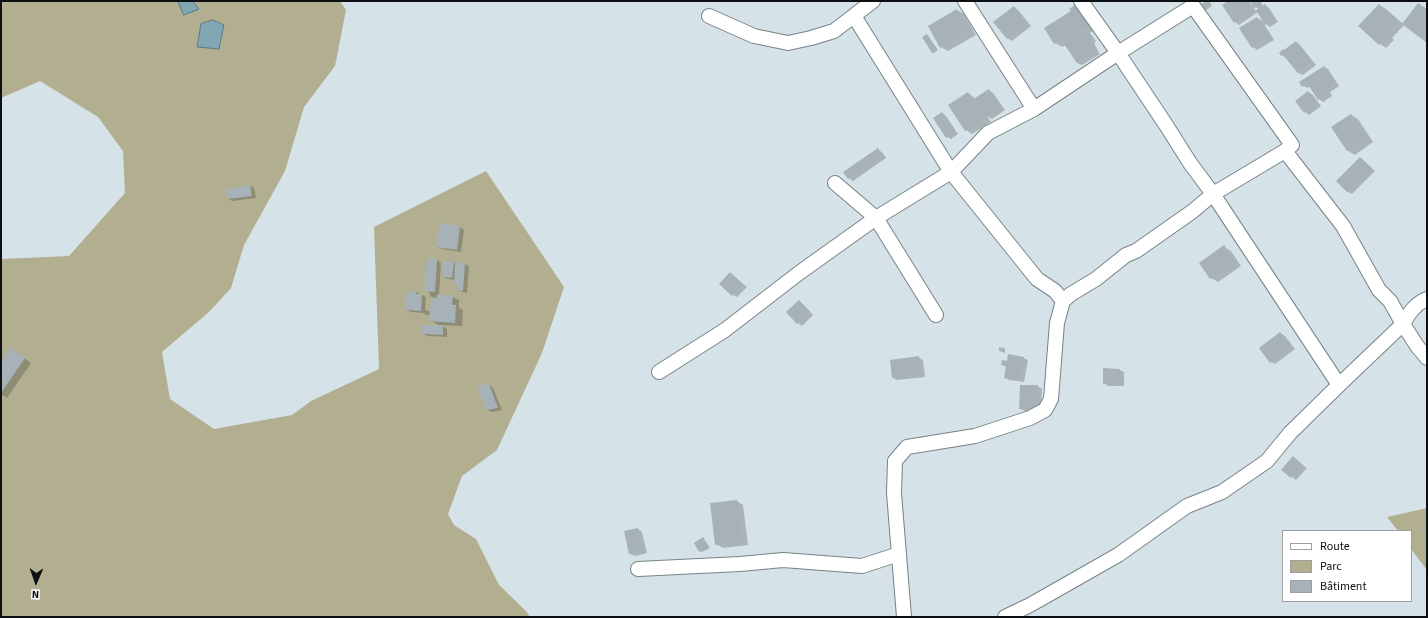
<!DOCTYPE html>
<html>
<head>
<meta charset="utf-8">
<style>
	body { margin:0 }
	#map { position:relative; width:1428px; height:618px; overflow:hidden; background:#d5e2e7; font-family:"Source Sans 3",sans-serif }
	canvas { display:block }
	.frame { position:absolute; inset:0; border:2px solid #0c1012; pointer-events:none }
	.legend { position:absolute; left:1282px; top:530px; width:130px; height:72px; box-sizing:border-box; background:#fff; border:1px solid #9e9fa0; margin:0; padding:5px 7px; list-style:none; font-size:12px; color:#0c1012 }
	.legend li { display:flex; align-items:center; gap:8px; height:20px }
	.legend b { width:20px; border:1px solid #9e9fa0 }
	.north { position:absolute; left:16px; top:562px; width:40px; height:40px; -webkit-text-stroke:3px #fff; paint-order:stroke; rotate:182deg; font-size:11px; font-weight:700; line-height:16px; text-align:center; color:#0c1012 }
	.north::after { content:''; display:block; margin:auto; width:14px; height:18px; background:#0c1012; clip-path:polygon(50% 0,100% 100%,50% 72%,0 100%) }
</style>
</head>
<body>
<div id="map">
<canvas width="1428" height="618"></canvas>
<div class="frame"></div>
<ul class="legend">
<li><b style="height:5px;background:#fff"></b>Route</li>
<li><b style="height:11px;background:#b2af91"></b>Parc</li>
<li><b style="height:11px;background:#a6b2b7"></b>Bâtiment</li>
</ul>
<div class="north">N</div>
</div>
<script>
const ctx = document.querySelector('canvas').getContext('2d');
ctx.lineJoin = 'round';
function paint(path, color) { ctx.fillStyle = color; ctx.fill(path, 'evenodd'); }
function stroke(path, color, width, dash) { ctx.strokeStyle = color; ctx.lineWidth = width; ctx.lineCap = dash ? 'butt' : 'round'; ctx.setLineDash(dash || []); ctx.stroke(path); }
const green = new Path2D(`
	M1,1H340L346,10L335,66L304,107L285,171L244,245L231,288L209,312L162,352L170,399L214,429L292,415L311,401L379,369L374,227L486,171L564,287L542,353L497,450L462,476L448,514L454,525L476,539L499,585L526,611L530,617H1V259L69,256L125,193L123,151L98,117L40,81L1,98Z
	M1427,508V570L1411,549V531H1398L1387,517Z`);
const water = new Path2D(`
	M178,1H193L199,9L184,15Z
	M213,20L224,25L219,49L197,47L201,24Z`);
const shadow = new Path2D(`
	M1229,1H1249L1256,11L1259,9L1255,7L1253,1H1260L1263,6L1265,5L1269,8L1278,22L1270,27L1263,22L1274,40L1257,50L1253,47L1257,18L1265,22L1258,12L1239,25L1235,22Z
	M1210,2L1212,6L1205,11L1204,10Z
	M1419,4L1427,9V42L1405,24L1392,38L1394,40L1386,48L1380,44L1360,26L1379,5L1386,9L1403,24Z
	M1076,6L1082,10L1095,29L1090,33L1096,41L1094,43L1100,54L1082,65L1077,63L1066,45L1062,47L1055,43L1072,11L1071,9Z
	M1014,7L1018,10L1031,26L1012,41L1007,38Z
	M957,10L964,14L976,35L948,51L941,47Z
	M927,35L938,50L934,53L932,52Z
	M1296,42L1300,45L1316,65L1303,75L1298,73L1286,58L1282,55L1285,51Z
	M1324,67L1328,69L1339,86L1330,92L1332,96L1323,102L1319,99L1310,86L1308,88L1303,86Z
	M989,90L993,93L1005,110L992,119L987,116L991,122L972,134L966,130L968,93L976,99Z
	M1308,92L1313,95L1321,106L1309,115L1305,112Z
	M942,113L946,116L958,134L951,139L947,137Z
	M1351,115L1358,119L1373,142L1355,155L1348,151L1332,127Z
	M878,150L882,152L886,158L853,181L849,178Z
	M1360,158L1375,171L1352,194L1348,192L1337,181Z
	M250,186L254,188L256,198L233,201L228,199Z
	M460,227L464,230L461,252L442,249L437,247Z
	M1224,247L1231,251L1241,266L1218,282L1211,278Z
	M427,259L437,260L441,263L439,296L452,297L459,300V308L463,310L462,326L440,325L447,329V337L428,336L423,334L440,326L430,320V315H426L424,313L411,312L406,310L412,292H416L426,297L425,310L431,312L432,297L430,296V293L426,290Z
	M453,262L464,264L469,266L467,293L462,292L458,290V285L455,283L456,280L448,279L444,277Z
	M730,273L747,287L737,297L733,295Z
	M799,301L803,304L813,315L802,326L798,323Z
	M1280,333L1285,336L1295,349L1275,364L1271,362Z
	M999,347L1005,348V353L999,351Z
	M17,353L31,363L7,398L1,394V363Z
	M918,357L923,360L925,377L897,380L893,378Z
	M1023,358L1028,360L1024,382L1009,380L1005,377L1007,367L1002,365Z
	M1120,370L1124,372V386H1108L1104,383Z
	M489,385L493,388L502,410L491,412L487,409Z
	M1037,386L1042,389L1041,412L1025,411L1020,409Z
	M1293,458L1307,468L1296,480L1283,469Z
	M737,501L743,505L748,545L723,548L716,544Z
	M638,529L642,532L647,553L635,556L630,554L625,532Z
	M703,538L710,548L702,552L700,551Z`);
const building = new Path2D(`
	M1206,1H1209L1211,4L1203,11L1199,6Z
	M1228,1H1247L1253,11L1234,23L1222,5Z
	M1250,1H1260L1262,4L1254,8Z
	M1418,3L1427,10V43L1402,24Z
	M1265,4L1275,19L1265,25L1256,10Z
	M1379,4L1398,20L1386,33L1388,35L1379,45L1358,26Z
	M1075,5L1089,25L1083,29L1082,27L1054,44L1044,28L1071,11L1069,9Z
	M1014,6L1027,23L1007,39L993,22Z
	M957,9L970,31L940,48L928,26Z
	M1257,17L1270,37L1252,48L1239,28Z
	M1087,30L1092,39L1090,40L1097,51L1077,63L1064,44Z
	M927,34L937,49L932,53L922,37Z
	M1296,41L1312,62L1298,73L1283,55L1281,56L1279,53L1283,49L1284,50Z
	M1324,66L1336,83L1326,90L1328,93L1318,100L1307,83L1302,87L1299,82Z
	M989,89L1001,108L987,117L975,98Z
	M1308,91L1318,103L1304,113L1295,101Z
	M968,92L985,118L965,131L948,105Z
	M942,112L955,132L946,138L933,118Z
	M1351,114L1367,138L1347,151L1331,127Z
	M878,148L882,155L848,179L843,172Z
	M1360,157L1372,168L1347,192L1336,181Z
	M250,185L252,196L227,199L226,189Z
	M440,223L460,226L457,250L436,247Z
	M1224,245L1235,261L1210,279L1199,263Z
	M427,258L437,259L435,292L424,291Z
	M444,261H454L452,278L443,277Z
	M455,262L465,263L463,291L457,290V284H454Z
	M730,272L743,284L732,296L719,284Z
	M411,290L416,291V294H422L421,311L405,310L406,293H411Z
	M437,294L453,296L452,305H456L455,323L429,321L431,297L437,298Z
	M799,300L810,312L797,324L786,312Z
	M422,325H443V335L422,334Z
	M1280,332L1292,346L1270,363L1259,348Z
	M10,348L25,358L1,393V362Z
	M1008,354L1024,357L1019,380L1004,378L1006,366L1001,365L1002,360L1007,361Z
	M919,356L921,375L892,378L890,360Z
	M1103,368L1120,369V384H1103Z
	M489,384L498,408L486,410L477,386Z
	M1020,385H1038L1037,410L1019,409Z
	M1293,456L1303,465L1291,478L1281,470Z
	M737,500L741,542L715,545L710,503Z
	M638,528L643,551L629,554L624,531Z
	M703,537L709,547L699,552L694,543Z`);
const minor = new Path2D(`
	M965,1L1034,109
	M709,16L754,36L788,43L811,38L834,31L873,1
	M854,16L951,172L1037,279L1055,291L1063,301
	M835,183L876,218L936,315
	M1427,299C1415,304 1409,313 1403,324L1417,346L1427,358
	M659,372L725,330L799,273L876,218L951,172L988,133L1034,109L1118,53L1193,6L1292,145L1285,151
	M638,569L740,564L783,560L862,566L899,554
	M904,617L894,493L895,461L907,447L975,436L1030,418L1045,410L1051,399L1057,323L1063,301L1071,294L1096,279L1126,255L1136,251L1193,211L1213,194L1285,151L1343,226L1379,290L1390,301L1403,324L1339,385
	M1005,617L1030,605L1118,555L1187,506L1222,492L1267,461L1290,433L1339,385L1213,194L1190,163L1166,125L1118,53L1081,1`);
paint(green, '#b2af91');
paint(water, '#81a6b4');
stroke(water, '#5e7983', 1);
paint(shadow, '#0003');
paint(building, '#a6b2b7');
stroke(minor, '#778387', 16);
stroke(minor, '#fff', 14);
</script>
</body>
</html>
